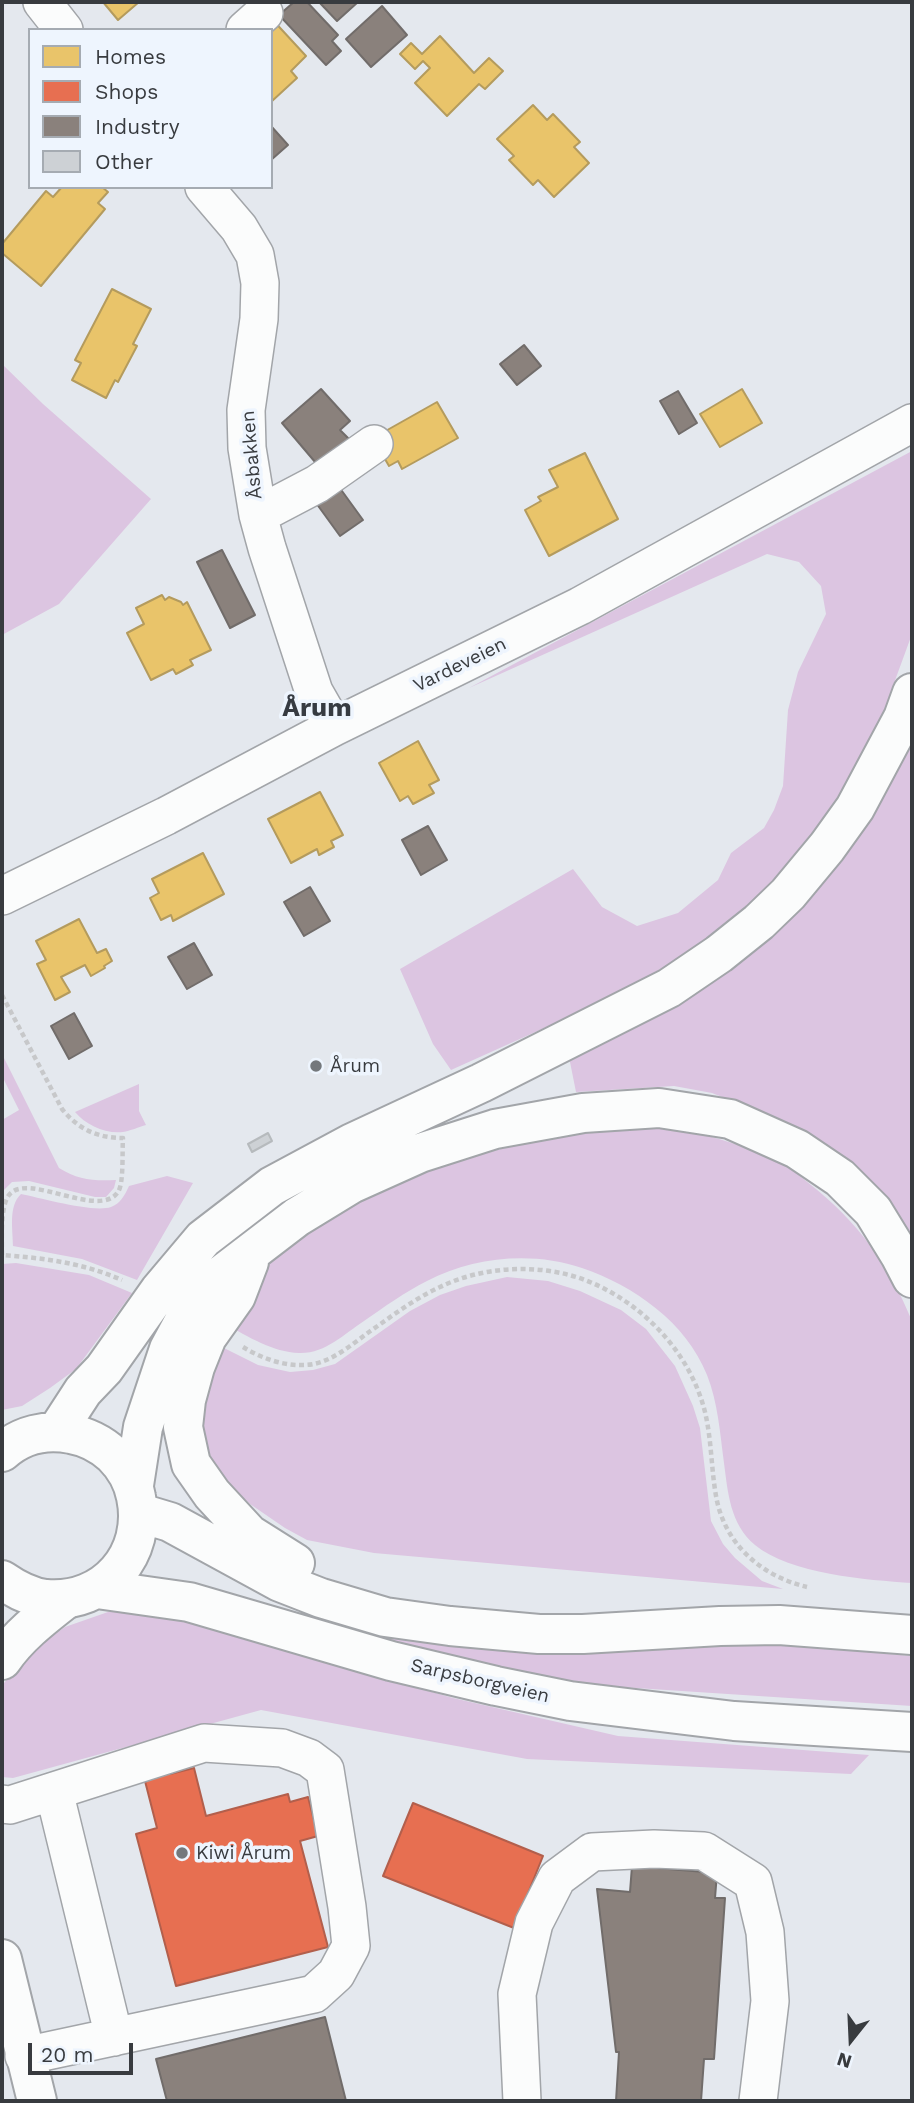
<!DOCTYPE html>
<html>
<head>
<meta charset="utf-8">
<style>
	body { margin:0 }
	#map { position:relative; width:914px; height:2103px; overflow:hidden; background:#e4e8ee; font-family:"Work Sans",sans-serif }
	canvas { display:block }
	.frame { position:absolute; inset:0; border:4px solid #383b3f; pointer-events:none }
	.legend { position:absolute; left:28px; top:28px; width:245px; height:161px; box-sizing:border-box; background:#eef5fe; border:2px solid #a5abb2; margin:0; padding:9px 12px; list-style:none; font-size:21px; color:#383b3f }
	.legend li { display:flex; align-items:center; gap:14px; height:35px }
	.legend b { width:35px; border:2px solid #a5abb2 }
	.north { position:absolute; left:816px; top:2005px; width:70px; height:70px; -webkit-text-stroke:5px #eef5fe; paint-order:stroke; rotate:198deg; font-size:19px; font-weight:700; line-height:28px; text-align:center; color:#383b3f }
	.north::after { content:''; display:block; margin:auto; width:24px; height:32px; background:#383b3f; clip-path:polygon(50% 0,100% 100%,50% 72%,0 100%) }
	.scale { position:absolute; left:28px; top:2043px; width:105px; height:32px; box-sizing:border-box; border:4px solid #383b3f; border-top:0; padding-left:9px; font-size:21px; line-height:24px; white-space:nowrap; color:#383b3f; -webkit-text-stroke:5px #eef5fe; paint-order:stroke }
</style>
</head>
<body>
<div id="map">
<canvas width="914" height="2103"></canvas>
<div class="frame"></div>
<ul class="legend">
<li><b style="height:19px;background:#e9c46a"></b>Homes</li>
<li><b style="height:19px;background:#e76f51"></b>Shops</li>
<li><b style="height:19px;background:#8a817c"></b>Industry</li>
<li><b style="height:19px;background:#cdd1d5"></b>Other</li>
</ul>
<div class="north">N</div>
<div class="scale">20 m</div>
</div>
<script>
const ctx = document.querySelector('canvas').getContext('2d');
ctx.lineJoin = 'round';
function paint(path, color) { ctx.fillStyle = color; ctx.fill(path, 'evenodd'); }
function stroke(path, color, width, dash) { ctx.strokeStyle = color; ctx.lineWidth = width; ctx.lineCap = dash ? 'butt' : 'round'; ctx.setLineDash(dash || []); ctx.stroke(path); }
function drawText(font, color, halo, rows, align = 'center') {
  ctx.font = font + ' "Work Sans",sans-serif'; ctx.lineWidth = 7; ctx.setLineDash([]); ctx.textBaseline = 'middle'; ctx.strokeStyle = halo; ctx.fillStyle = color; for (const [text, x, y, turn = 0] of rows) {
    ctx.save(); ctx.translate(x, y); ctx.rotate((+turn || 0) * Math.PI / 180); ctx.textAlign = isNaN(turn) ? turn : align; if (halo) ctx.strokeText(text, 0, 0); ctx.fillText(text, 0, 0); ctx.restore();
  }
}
const green = new Path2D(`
	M2,364L43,404L151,499L59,604L2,635Z
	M912,451V634L875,735L800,860L730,928L613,997L451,1070L433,1044L400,969L573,869L602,907L637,926L678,913L718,880L731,853L764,828L774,810L783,786L788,710L798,672L826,614L821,586L799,562L767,554L469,688Z
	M912,738V1236L900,1217L875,1187L811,1137L765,1114L712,1093L674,1086L576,1092L568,1052L820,885L861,833L888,780Z
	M2,1054L59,1168C78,1180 93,1181 116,1180L114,1188L106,1197H95L29,1181L12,1182L4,1190L2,1196V1120L19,1110L2,1076Z
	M139,1084V1111L146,1125C139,1127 130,1131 123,1132C105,1134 86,1125 75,1112Z
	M669,1127C704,1134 738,1143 771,1158C786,1164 799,1175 811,1185C858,1222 889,1265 912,1321V1583C867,1580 790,1574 755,1545C730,1524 728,1493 724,1463C720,1433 718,1403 707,1375C686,1322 634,1286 582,1268C532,1251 473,1257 427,1281C405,1292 384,1307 364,1321C344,1334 325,1354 299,1353C273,1352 248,1337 226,1324L266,1265L283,1249L364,1193L475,1156L578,1128Z
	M167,1176L193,1183L137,1280L82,1259L13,1246C13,1230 8,1206 21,1194C41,1198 93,1213 111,1207C120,1204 125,1195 129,1186Z
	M16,1263L89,1275L132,1293L76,1369L50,1388L22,1406L2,1410V1264Z
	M507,1277L548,1281L580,1291L621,1310L646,1329L675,1366L693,1406L700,1428L711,1521L723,1544L735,1558L762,1581L783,1589L374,1553L307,1540L285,1528L250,1504L225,1482L209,1457L196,1432L220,1346L258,1365L290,1372L313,1370L335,1364L410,1311L440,1295L466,1286Z
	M149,1611L453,1698L618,1736L869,1755L851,1774L527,1759L261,1710L13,1778L2,1777V1686L23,1657L65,1627L108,1612Z
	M372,1636L542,1649L713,1643H770L912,1656V1706L605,1686L545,1679L493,1671Z`);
const homes = new Path2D(`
	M103,2H139L118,20Z
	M270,17L306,56L291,71L297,78L271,102Z
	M440,36L474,73L489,58L503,71L485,89L479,84L447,116L415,83L430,68L423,61L415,69L400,54L411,43L422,54Z
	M533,105L547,120L553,114L580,142L574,147L589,163L554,197L538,180L533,185L509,160L514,156L497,139Z
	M62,187H102L108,192L98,203L105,209L41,286L2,253V244L46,191L53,197Z
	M112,289L151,309L133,344L137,346L118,382L115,380L106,398L72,380L81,363L75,360Z
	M742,389L762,423L720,447L700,414Z
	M437,402L458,438L402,469L398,461L389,466L374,440L382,433Z
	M585,453L618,519L549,556L525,510L541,501L538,497L558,487L549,470Z
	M162,595L165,600L169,597L181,602L183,605L187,602L211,650L190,660L193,665L176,674L173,669L151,680L127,633L144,624L136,608Z
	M418,741L439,780L429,785L434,793L413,804L408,796L400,801L379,763Z
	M320,792L343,835L331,841L334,847L319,855L317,849L291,863L268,819Z
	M203,853L224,894L173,921L171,915L161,920L150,898L159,893L152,879Z
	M79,919L97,953L106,949L112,961L104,966L105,968L91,976L85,965L61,977L70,992L55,1000L37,964L46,960L36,941Z`);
const shops = new Path2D(`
	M194,1768L206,1816L288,1794L290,1802L308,1797L318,1836L300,1841L328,1947L176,1986L136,1834L157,1828L145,1781L168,1770L170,1774Z
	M413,1803L543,1856L514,1928L383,1876Z`);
const industry = new Path2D(`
	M294,2H307L338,35L332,41L341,51L326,65L279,15Z
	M319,2H358L337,21Z
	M382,6L407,35L371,67L346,39Z
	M271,126L288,145L271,160Z
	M524,345L541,366L517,385L500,364Z
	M321,389L350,421L340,430L352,442L321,469L282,423Z
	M678,391L697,423L679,434L660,401Z
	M334,480L363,520L340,536L311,496Z
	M222,550L255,615L230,628L197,562Z
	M428,826L447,860L421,875L402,840Z
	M310,887L330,921L304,936L284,902Z
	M194,943L212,975L187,989L168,957Z
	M74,1013L92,1046L69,1059L51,1026Z
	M632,1866L717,1873L715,1898H725L714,2059H704L701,2101H616L619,2052H616L597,1889L630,1892Z
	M325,2017L346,2101H167L156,2059Z`);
const building = new Path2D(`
	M268,1133L272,1141L252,1152L248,1144Z`);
const path = new Path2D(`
	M2,995L62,1109C78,1129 97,1138 123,1138C122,1150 124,1184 118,1192C99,1220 27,1171 9,1195C0,1206 2,1241 2,1255C44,1258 83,1263 122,1280
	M243,1347C261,1358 283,1366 304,1365C328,1365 350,1346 369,1332C392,1316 414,1299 440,1287C483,1266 540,1263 585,1280C642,1302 690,1352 705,1412C712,1441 711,1472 717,1501C727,1547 764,1577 807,1587`);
const minor = new Path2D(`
	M42,2L64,30
	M245,30L264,13
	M204,187L239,228L255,255L260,283L259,319L246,410L247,448L258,515L267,548L314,692L334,727
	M258,515L317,484L374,444
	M2,896L166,816L334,727L580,606L912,423
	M54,1791L114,2037
	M2,1804L10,1805L204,1743L282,1748L309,1758L325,1770L347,1907L351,1946L336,1974L314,1994L24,2056
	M522,2101L517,1994L534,1923L557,1878L592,1852L654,1849L704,1851L753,1882L765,1932L770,2001L758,2101`);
const major = new Path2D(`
	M2,1660C18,1636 43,1617 66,1599
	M2,1959L37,2101`);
const highway = new Path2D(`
	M249,1262L236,1296L207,1337L195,1367L186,1400L183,1427L191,1464L212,1494L249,1534L295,1563
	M57,1431L83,1391L104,1369L160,1290L203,1239L272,1186L352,1143L481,1083L669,988L719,954L759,922L788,894L827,847L855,808L903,718L912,693
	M2,1452C21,1435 46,1429 71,1434C88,1437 101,1444 113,1455C125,1467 133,1481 136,1497C148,1554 105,1604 46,1599C29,1597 15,1589 2,1580
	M134,1485L143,1427L169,1349L189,1312L216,1279L297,1217L351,1184L420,1153L495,1129L583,1113L659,1108L730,1119L797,1149L840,1178L873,1211L900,1255L912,1278
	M140,1513L170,1522L280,1582L321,1598L385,1617L450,1626L539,1634H583L720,1626L779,1625L912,1635
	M97,1589L189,1602L391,1661L496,1686L570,1701L734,1721L912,1732`);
const markers = [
	[316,1066,7,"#74787c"],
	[182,1853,7,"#74787c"]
];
const streetNames = [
	["Åsbakken",252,455,-95],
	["Vardeveien",460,665,-26],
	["Sarpsborgveien",480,1681,13]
];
const poiNames = [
	["Årum",330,1066],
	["Kiwi Årum",196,1853]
];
const districtNames = [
	["Årum",317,708]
];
paint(green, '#dcc5e1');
paint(homes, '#e9c46a');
stroke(homes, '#b49b5d', 2);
paint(shops, '#e76f51');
stroke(shops, '#b25f4c', 2);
paint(industry, '#8a817c');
stroke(industry, '#716c6a', 2);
paint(building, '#cdd1d5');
stroke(building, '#b6babd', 2);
stroke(minor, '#a2a5a9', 40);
stroke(major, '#a2a5a9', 42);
stroke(highway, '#a2a5a9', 42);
stroke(path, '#c7c8ca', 4.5, [5, 3.5]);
stroke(minor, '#fbfcfc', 37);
stroke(major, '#fbfcfc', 38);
stroke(highway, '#fbfcfc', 38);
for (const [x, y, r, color] of markers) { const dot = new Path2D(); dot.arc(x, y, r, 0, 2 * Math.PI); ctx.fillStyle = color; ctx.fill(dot); stroke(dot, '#eef5fe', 2.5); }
drawText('19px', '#383b3f', '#eef5fe', streetNames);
drawText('19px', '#383b3f', '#eef5fe', poiNames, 'left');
drawText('bold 26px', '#363b42', '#eef5fe', districtNames);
</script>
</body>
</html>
